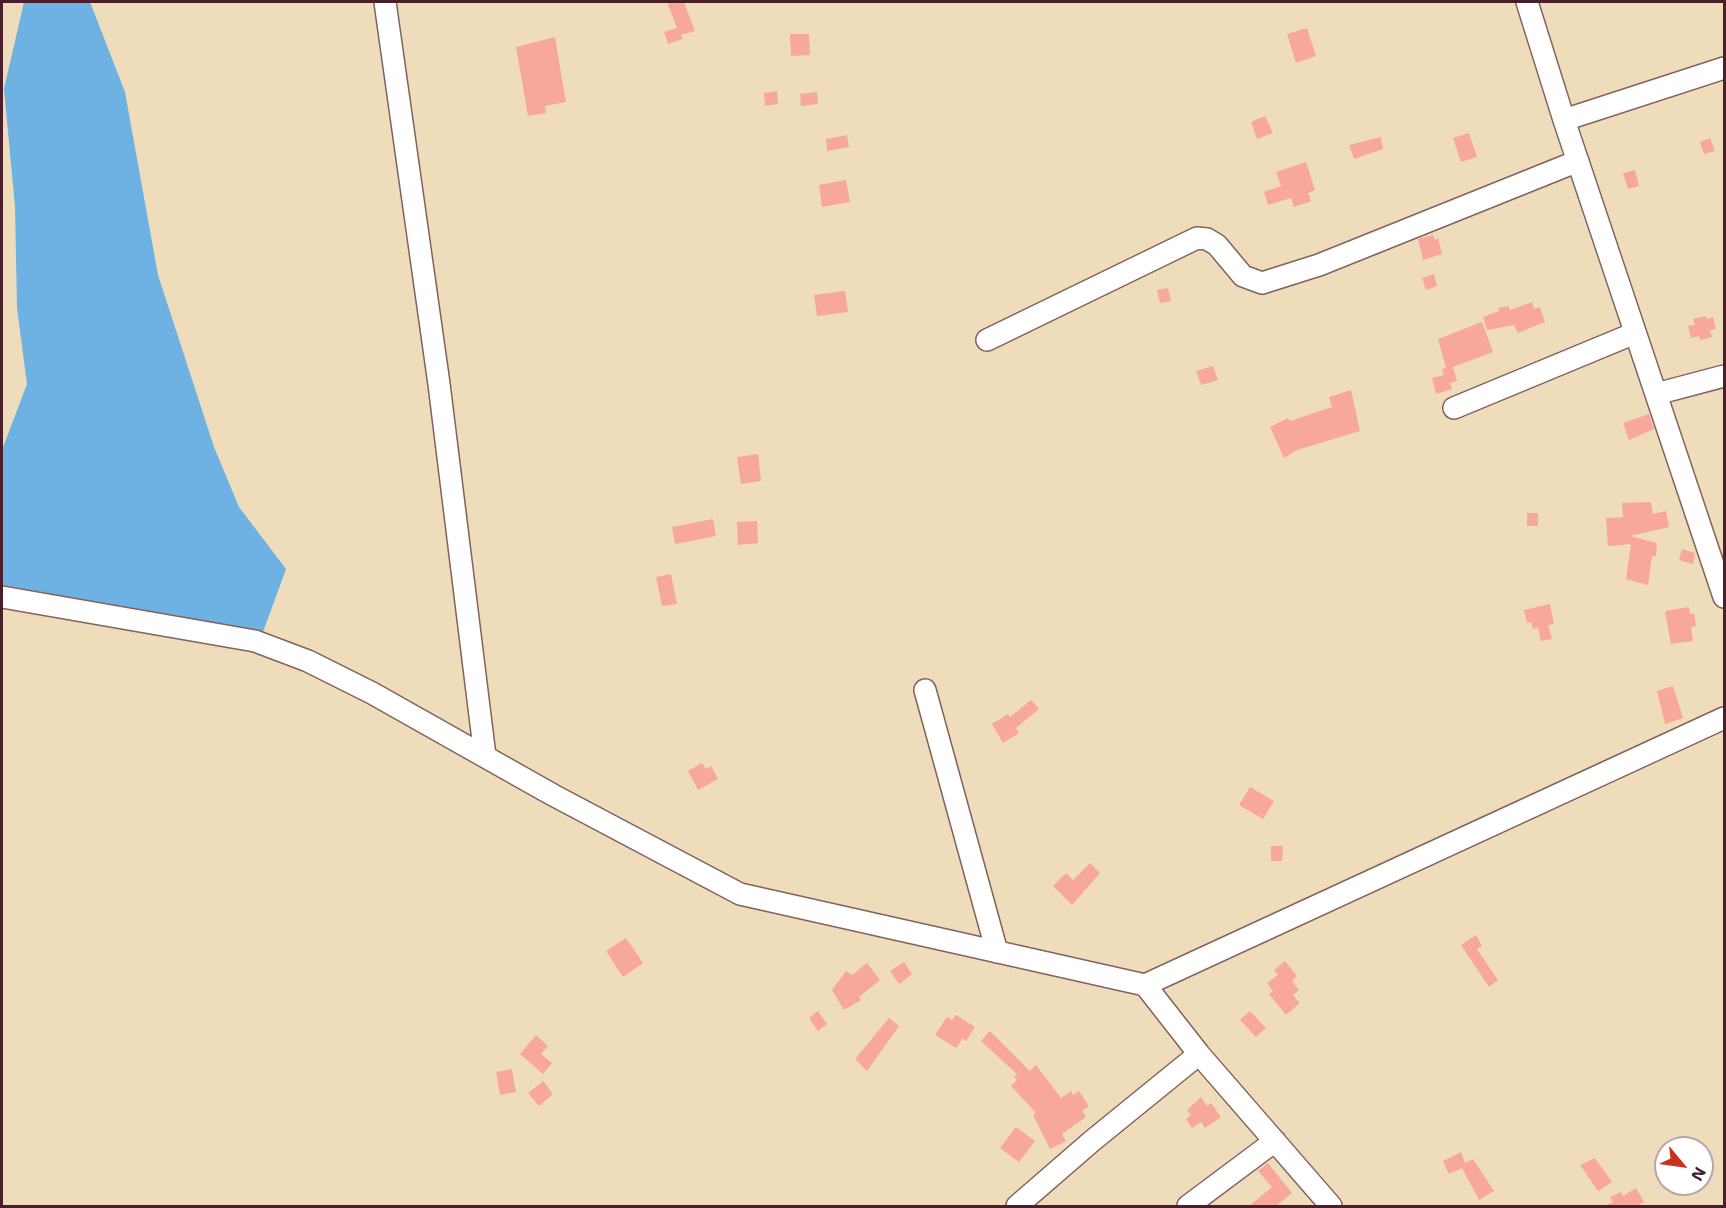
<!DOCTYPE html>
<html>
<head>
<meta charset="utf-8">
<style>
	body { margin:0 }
	#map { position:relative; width:1726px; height:1208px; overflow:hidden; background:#efdcbb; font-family:"Shantell Sans",sans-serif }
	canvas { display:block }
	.frame { position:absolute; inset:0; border:3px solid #4a1f2b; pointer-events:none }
	.north { position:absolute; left:1654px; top:1136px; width:60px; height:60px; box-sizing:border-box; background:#fff; border:2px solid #b7a5aa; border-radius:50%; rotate:119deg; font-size:16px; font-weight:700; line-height:24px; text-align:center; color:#4a1f2b }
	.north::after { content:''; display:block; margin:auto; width:21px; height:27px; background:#c8321e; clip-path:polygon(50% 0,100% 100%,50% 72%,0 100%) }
</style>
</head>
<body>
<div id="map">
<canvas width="1726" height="1208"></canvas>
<div class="frame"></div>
<div class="north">N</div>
</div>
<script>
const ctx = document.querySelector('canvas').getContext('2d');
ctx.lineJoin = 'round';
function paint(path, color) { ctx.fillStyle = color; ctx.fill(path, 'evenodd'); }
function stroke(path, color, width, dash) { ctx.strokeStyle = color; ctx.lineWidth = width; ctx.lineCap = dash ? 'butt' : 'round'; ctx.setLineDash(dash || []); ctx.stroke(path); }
const water = new Path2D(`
	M24,2H90L125,92L158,275L214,447L239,507L286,569L263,632L2,585V450L27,384L17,308L15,207L4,89Z`);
const building = new Path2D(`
	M667,2H684L695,31L681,35L683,39L668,44L664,32L677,28Z
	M1307,28L1316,56L1296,63L1287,34Z
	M790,34H809L810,55L791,56Z
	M555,37L566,102L545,106L546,113L528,116L516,47Z
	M777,91L778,104L765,106L764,93Z
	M817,92L818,104L801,106L800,94Z
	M1265,116L1273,133L1257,139L1251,122Z
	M1469,133L1477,157L1461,162L1453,138Z
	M847,135L849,147L827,151L826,139Z
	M1381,137L1383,149L1354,159L1349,145Z
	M1710,138L1715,151L1704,154L1700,142Z
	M1306,162L1315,190L1308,193L1311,201L1294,207L1291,198L1268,205L1264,192L1281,186L1276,172Z
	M1635,170L1639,186L1628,189L1623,173Z
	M846,180L850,202L822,207L819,185Z
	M1433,235L1435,240L1438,238L1442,254L1423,260L1418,239Z
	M1434,274L1437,286L1426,290L1422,278Z
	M1168,288L1171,301L1160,303L1157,290Z
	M845,291L848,312L817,316L814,295Z
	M1532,302L1534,309L1540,307L1545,322L1518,333L1514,325L1487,330L1483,317L1499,311L1498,308L1509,306L1510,310Z
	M1706,316L1707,319L1713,317L1716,329L1710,330L1712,337L1700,340L1699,336L1691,338L1688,326L1695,325L1693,319Z
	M1482,322L1493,352L1453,367L1457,381L1450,383L1452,389L1436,394L1432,378L1444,375L1442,369L1446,368L1438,339Z
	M1213,366L1218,380L1201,385L1196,371Z
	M1351,390L1360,431L1297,450L1284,458L1270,427L1288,418L1290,421L1332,407L1329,397Z
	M1649,414L1654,429L1629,440L1623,423Z
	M758,454L761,481L741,484L737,457Z
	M1651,502L1653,514L1666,511L1669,527L1630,536L1657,543L1656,556H1652L1648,585L1626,579L1631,544L1608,546L1606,518L1623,517L1622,503Z
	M1527,513H1538V526H1527Z
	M713,519L716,536L675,544L672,527Z
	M757,521L758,543L738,545L737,522Z
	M1682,549L1695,553L1693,564L1679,560Z
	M671,574L677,604L662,606L656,577Z
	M1550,604L1554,624L1548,625L1552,639L1541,641L1538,628L1533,629L1531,622L1527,623L1524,610Z
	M1689,607L1690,614L1694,613L1696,626L1691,627L1693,641L1671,644L1665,611Z
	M1673,686L1683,718L1665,724L1657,691Z
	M1031,700L1039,709L1016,728L1019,733L1003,743L992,724L1008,714L1010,717Z
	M702,763L706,769L711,766L718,779L698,790L688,771Z
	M1250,787L1274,801L1263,819L1239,805Z
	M1271,846H1283L1282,861H1271Z
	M1090,863L1100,873L1072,905L1053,886L1066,873L1073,880Z
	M1476,935L1482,946L1477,949L1498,980L1489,987L1461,945Z
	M626,938L643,963L623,977L606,951Z
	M1285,961L1297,976L1292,981L1299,990L1293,995L1300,1003L1286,1015L1269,994L1273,991L1267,983L1278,975L1274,970Z
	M904,962L912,974L899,984L890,971Z
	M867,963L880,980L859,997L861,1000L844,1010L832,990L846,971L852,975Z
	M818,1011L827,1024L818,1031L809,1018Z
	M1250,1011L1266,1028L1256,1037L1240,1020Z
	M956,1015L975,1027L966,1041L963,1038L956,1048L935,1035L947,1017L952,1020Z
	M889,1018L899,1026L867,1071L855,1059Z
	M990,1031L1030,1071L1036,1065L1061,1098L1071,1091L1073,1095L1079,1091L1089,1106L1082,1111L1086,1117L1062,1134L1066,1141L1050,1149L1033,1115L1036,1113L1011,1086L1017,1080L1014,1077L1017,1074L981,1041Z
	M536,1035L548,1046L541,1054L552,1063L543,1074L520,1054Z
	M512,1069L516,1092L500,1095L496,1072Z
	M543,1081L553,1094L539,1106L528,1093Z
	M1201,1097L1207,1106L1211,1103L1221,1117L1205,1128L1201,1122L1192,1128L1186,1119L1191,1115L1187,1110Z
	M1016,1127L1035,1141L1019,1162L1000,1148Z
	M1461,1152L1465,1163L1473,1159L1494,1191L1479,1200L1462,1168L1449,1174L1443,1161Z
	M1595,1158L1612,1182L1598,1191L1580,1165Z
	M1268,1163L1292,1193L1276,1206H1249L1272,1187L1258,1171Z
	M1636,1188L1644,1202L1636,1206H1604L1613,1202L1610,1197L1621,1192L1623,1196Z`);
const minor = new Path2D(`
	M385,2L439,384L485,756
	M1527,2L1564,120L1724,597
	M1564,120L1724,68
	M987,340L1197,238L1207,239L1217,245L1243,276L1262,283L1319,265L1578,161
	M1656,394L1724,376
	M1454,408L1635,333
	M2,597L255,641L308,661L372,693L553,795L740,894L1145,985L1724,718
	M925,690L997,952
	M1145,985L1199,1054L1331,1206
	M1017,1206L1092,1141L1199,1054
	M1188,1206L1275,1141`);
paint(water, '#6db2e3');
paint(building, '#f7a89a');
stroke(minor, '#84615d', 24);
stroke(minor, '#fff', 21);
</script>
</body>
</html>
